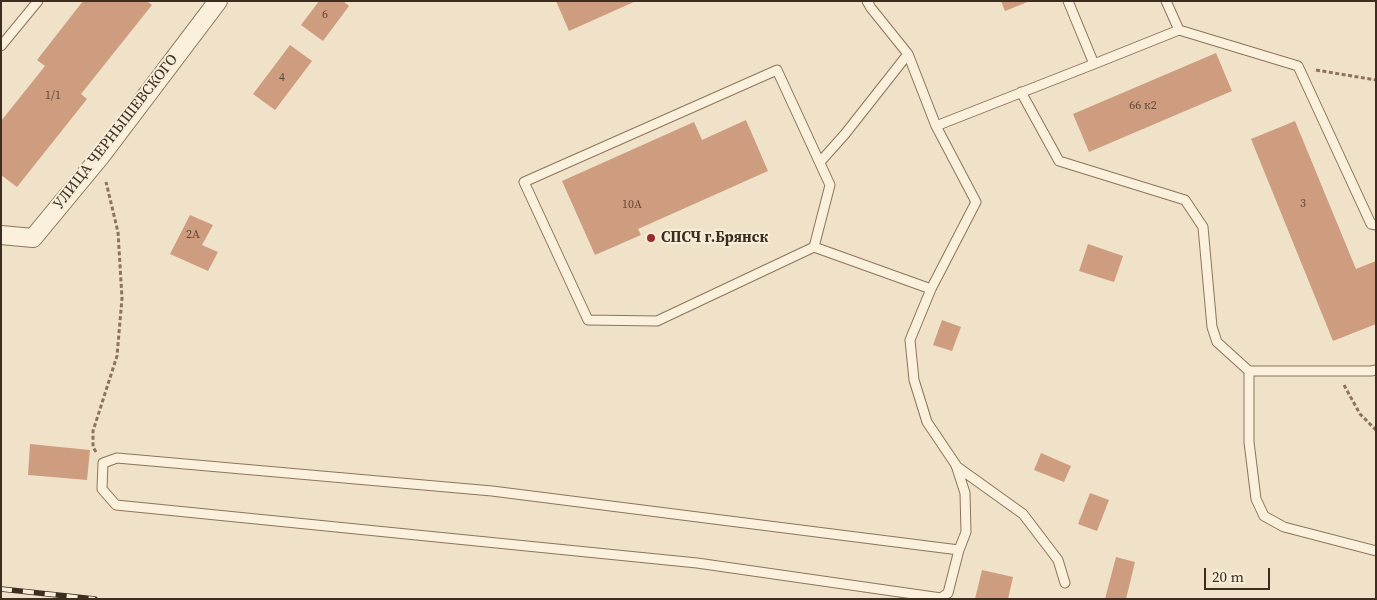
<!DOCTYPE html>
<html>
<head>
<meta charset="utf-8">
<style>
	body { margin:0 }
	#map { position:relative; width:1377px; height:600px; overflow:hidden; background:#efe2c8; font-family:"Source Serif 4",serif }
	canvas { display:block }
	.frame { position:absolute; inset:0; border:2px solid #3c2d20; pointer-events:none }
	.scale { position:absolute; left:1204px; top:568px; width:66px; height:22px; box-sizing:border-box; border:2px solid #3c2d20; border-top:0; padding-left:6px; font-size:15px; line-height:18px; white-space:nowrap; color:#3c2d20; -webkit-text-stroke:4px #f7edd8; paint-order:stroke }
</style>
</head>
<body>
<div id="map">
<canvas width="1377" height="600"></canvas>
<div class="frame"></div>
<div class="scale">20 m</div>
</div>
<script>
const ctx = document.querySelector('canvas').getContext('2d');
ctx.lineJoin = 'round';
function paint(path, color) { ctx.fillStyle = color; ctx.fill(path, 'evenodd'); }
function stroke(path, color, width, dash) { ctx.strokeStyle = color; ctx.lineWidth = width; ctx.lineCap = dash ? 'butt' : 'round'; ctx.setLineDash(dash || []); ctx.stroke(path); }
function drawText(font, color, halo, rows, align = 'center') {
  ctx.font = font + ' "Source Serif 4",serif'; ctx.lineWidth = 4; ctx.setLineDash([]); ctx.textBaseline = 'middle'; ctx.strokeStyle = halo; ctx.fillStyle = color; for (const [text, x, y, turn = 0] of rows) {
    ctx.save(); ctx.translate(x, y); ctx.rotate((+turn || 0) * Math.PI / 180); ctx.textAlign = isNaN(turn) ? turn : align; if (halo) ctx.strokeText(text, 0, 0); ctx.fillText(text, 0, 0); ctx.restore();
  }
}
const building = new Path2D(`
	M83,1H147L152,5L81,94L87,99L17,187L1,175V121L45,66L37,60Z
	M319,1H343L349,6L323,41L301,25Z
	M556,1H636L569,31Z
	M1001,1H1030L1005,11Z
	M290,45L312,61L275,110L253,94Z
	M1216,53L1232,91L1089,152L1073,114Z
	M746,120L768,171L638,229L641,235L595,255L562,181L694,122L702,140Z
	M1295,121L1356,269L1376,261V324L1333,341L1251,139Z
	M190,215L213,225L202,245L218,252L208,271L170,254Z
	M1088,244L1123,256L1114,282L1079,271Z
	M942,320L961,327L952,351L933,345Z
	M30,444L90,450L87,480L28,475Z
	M1041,453L1071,466L1064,482L1034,470Z
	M1090,493L1109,500L1097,531L1078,524Z
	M1116,557L1135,562L1126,599H1105Z
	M982,570L1013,577L1008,599H975Z`);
const path = new Path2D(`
	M1316,70L1376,80
	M1344,385L1360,414L1376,430
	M96,452L93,447V431L117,356L122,298L118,232L106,182`);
const service = new Path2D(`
	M867,1L871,8L908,54L936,126L1094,64
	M1068,1L1094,64L1179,30
	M1166,1L1179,30L1298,66L1371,224L1376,225
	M1,46L38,1
	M777,70L830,185L814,247L657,321L588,320L524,182Z
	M1021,92L1059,161L1185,200L1203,227L1212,327L1217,342L1249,371H1371L1376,370
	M820,162L845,134L908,54
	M814,247L931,289L976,202L936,126
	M931,289L910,340L914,380L927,422L956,465L965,493L966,532L959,550L492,491L117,458L103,463L102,489L116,505L697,563L941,598L948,593L959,550
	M1249,371V442L1256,499L1264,516L1284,527L1376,551
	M956,466L1023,514L1058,560L1065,583`);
const minor = new Path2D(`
	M1,235L33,238L100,157L218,1`);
const rail = new Path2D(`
	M1,589L95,599`);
const markers = [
	[651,238,5,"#9c2b30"]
];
const numberNames = [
	["6",325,15],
	["4",282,78],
	["1/1",53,96],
	["66 к2",1143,106],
	["3",1303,204],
	["10А",632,205],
	["2А",193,235]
];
const streetNames = [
	["УЛИЦА ЧЕРНЫШЕВСКОГО",116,132,-52]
];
const poiNames = [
	["СПСЧ г.Брянск",661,238]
];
paint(building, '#ce9c7e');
stroke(service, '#8c745c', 11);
stroke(minor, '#8c745c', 20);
stroke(path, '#8c745c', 3, [4, 2.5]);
stroke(service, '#faf0dc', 9);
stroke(minor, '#faf0dc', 18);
stroke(rail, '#3c2d20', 5.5);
stroke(rail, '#f7edd8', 4, [11]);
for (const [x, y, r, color] of markers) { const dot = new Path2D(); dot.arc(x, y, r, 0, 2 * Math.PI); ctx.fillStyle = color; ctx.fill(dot); stroke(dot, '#f7edd8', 2); }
drawText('12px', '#604938', null, numberNames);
drawText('15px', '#3c2d20', '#f7edd8', streetNames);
drawText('bold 15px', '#3c2d20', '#f7edd8', poiNames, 'left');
</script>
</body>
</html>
